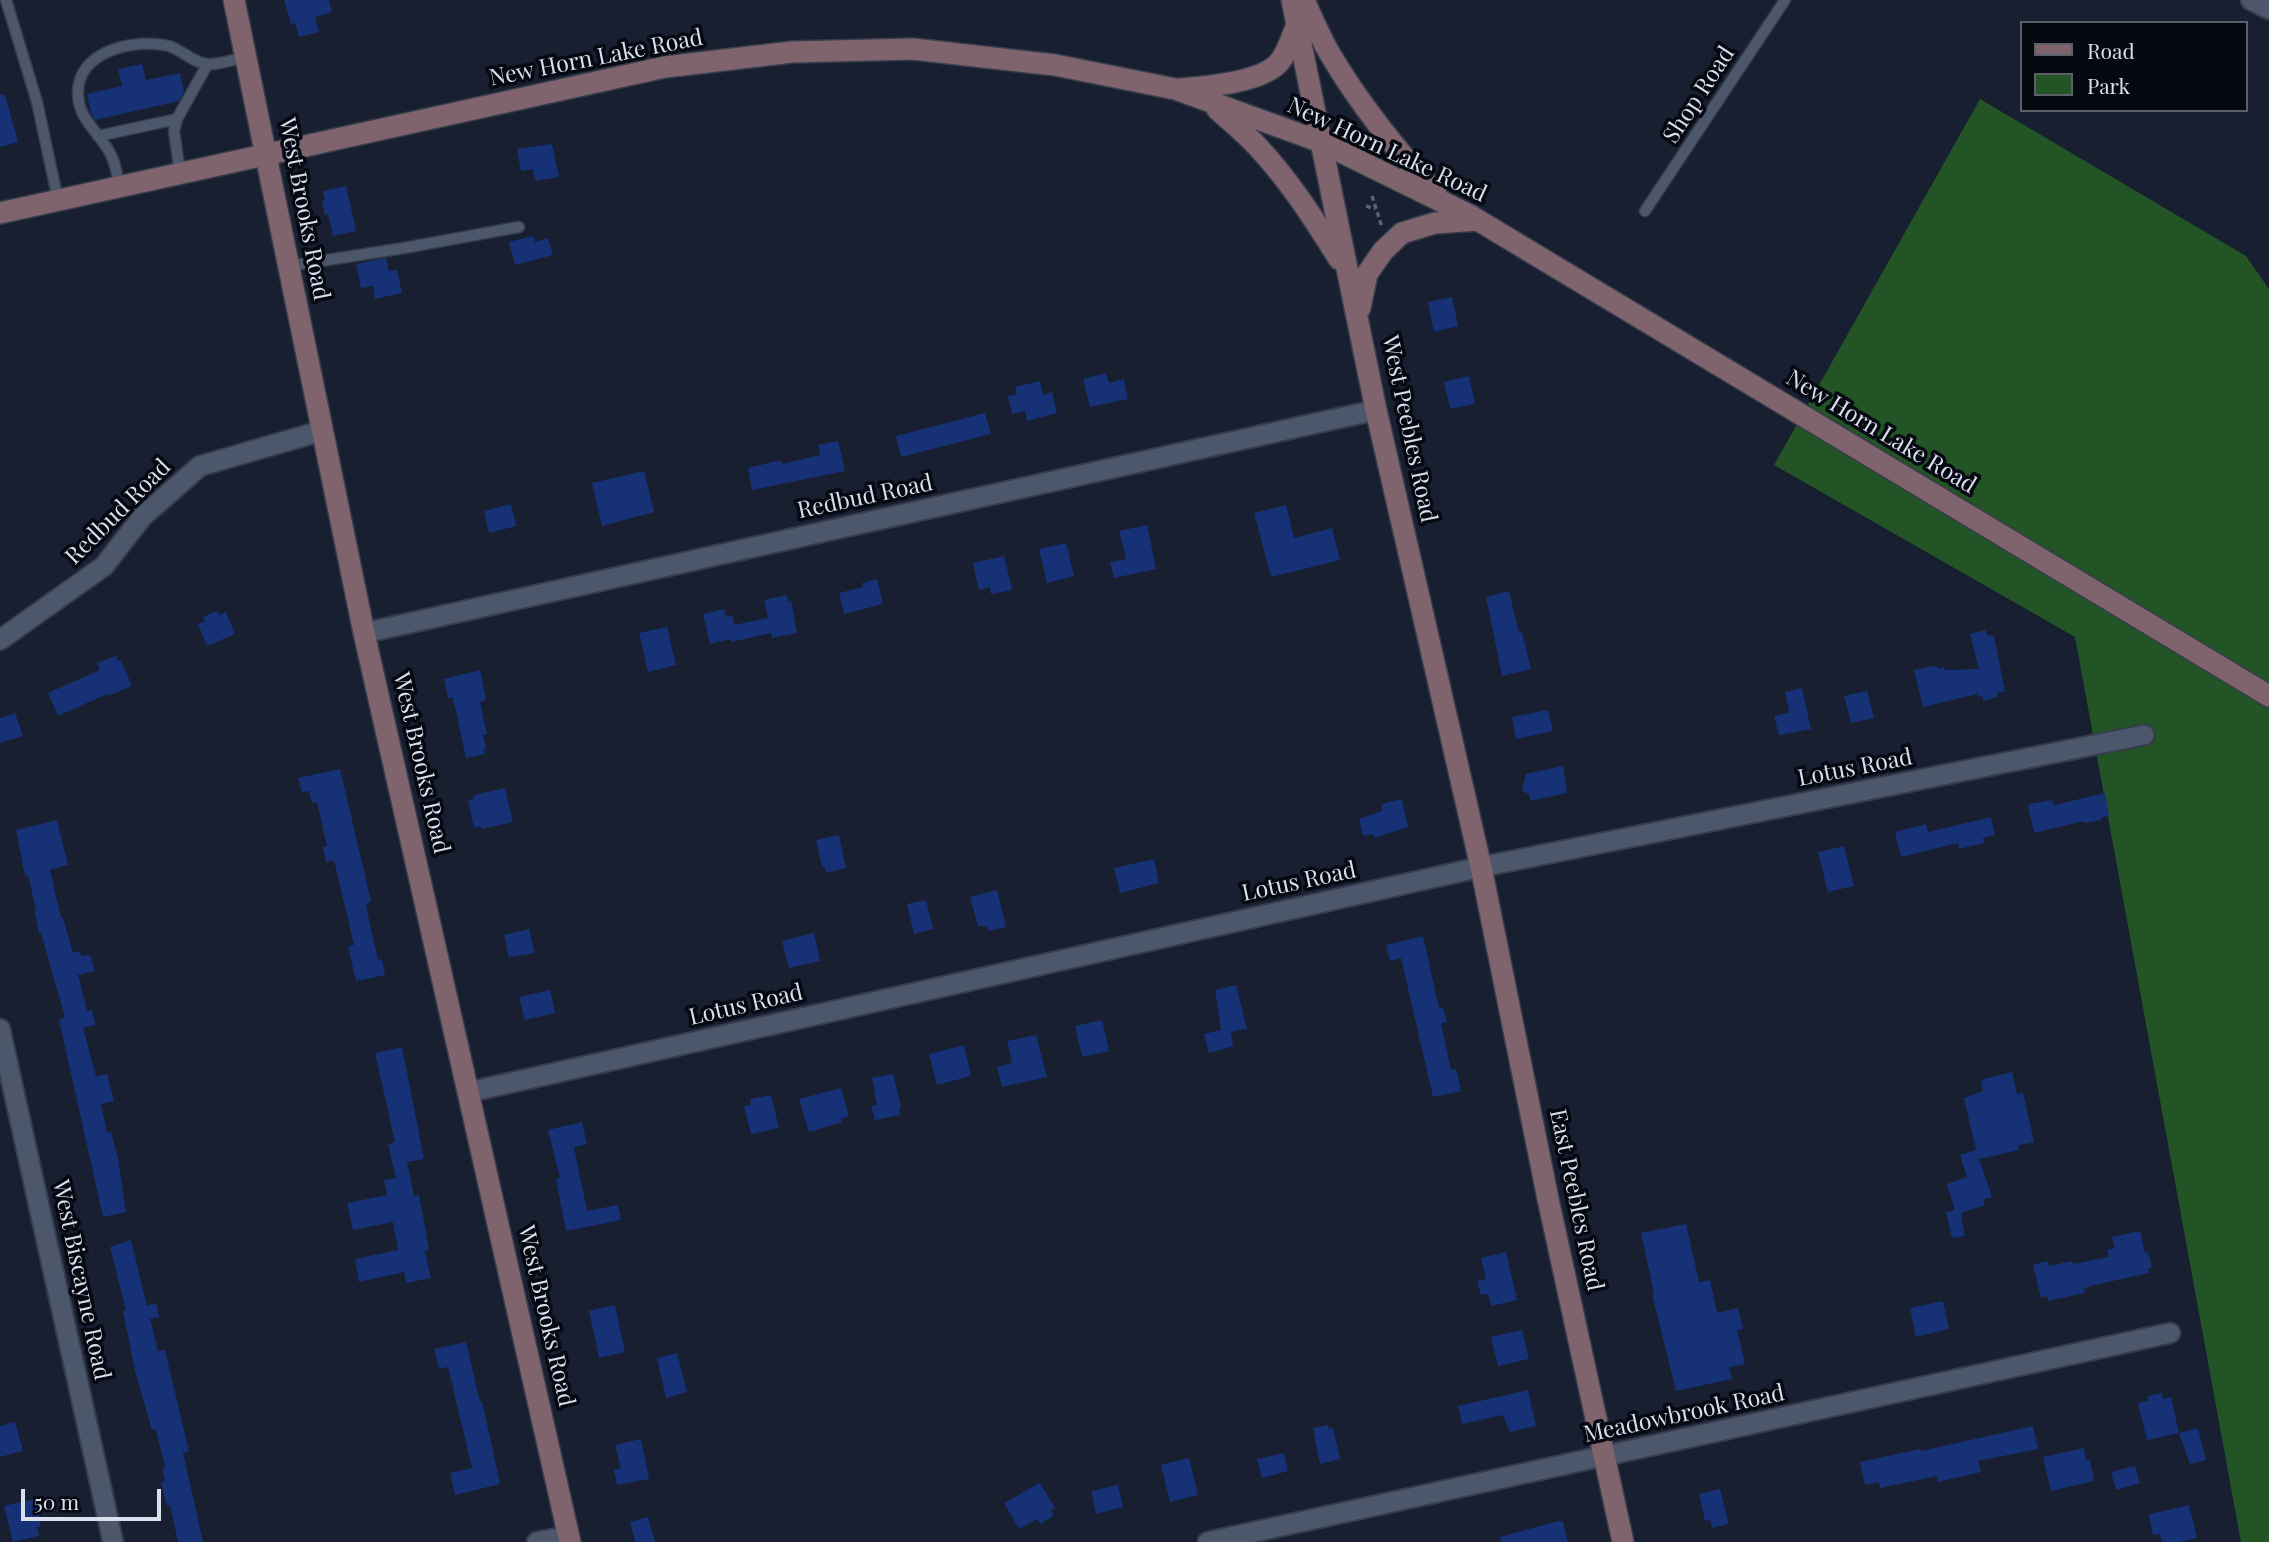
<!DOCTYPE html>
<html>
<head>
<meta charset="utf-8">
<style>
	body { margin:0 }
	#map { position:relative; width:2269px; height:1542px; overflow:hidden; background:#171f31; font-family:"Playfair Display",serif }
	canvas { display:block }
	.legend { position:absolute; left:2020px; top:21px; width:228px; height:91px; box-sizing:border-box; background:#060911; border:2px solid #5a5f69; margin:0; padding:9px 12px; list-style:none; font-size:21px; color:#d9dfec }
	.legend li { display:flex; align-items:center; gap:14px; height:35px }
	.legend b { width:35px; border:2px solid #5a5f69 }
	.scale { position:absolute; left:21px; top:1489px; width:140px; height:32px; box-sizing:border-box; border:4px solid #d9dfec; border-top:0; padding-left:9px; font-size:21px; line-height:24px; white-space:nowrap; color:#d9dfec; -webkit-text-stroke:5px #060911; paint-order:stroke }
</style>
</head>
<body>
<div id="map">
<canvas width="2269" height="1542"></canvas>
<ul class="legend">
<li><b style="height:9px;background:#80646d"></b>Road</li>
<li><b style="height:19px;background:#225425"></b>Park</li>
</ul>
<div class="scale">50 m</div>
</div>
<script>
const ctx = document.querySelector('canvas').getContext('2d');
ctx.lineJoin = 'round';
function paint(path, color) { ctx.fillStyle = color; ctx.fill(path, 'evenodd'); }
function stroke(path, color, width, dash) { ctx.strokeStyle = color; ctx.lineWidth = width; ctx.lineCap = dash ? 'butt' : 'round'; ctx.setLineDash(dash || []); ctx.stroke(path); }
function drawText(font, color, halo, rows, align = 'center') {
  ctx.font = font + ' "Playfair Display",serif'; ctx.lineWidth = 7; ctx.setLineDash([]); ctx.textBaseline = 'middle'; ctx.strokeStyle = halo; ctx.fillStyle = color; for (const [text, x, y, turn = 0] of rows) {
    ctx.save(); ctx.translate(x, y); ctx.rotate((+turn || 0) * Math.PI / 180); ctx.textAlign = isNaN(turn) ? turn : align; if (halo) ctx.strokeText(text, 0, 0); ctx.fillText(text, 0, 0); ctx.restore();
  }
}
const green = new Path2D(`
	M1980,99L2246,256L2269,289V1542H2241L2075,637L1774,465Z`);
const building = new Path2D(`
	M284,0H329L332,12L315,17L319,32L299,37L295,23L291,24Z
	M142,64L146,80L180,73L184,91L179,101L95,120L91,113L87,94L122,86L118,69Z
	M0,95H5L18,142L0,147Z
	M552,144L559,177L536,181L532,169L521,171L517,149Z
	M346,186L356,231L333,236L328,214L325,215L322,201L325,200L323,191Z
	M533,236L535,242L548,238L553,255L515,265L509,242Z
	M386,258L389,271L397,270L402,293L375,299L373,286L361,288L356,264Z
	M1452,297L1458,326L1434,332L1428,302Z
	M1106,373L1109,383L1124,379L1128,399L1090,407L1083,379Z
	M1469,376L1475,404L1450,409L1444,382Z
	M1040,381L1043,395L1052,392L1057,413L1027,421L1025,411L1012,414L1008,396L1017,394L1015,387Z
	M985,413L991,434L901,457L896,436Z
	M838,441L845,471L752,490L748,468L781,460L782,464L820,455L818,445Z
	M644,471L654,512L602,526L592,483Z
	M511,504L516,526L489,533L484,511Z
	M1286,505L1294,538L1332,528L1340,560L1271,577L1254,513Z
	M1147,525L1156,569L1114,578L1110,562L1126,559L1119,531Z
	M1066,543L1074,576L1047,583L1039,549Z
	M1004,556L1012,590L991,594L990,587L979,590L973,563Z
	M877,579L883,604L844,614L839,593L863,587L862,583Z
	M1509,591L1519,633L1522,632L1531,669L1502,676L1486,597Z
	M787,595L788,602L791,601L797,633L772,638L771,633L731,642L730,639L710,644L703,614L724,609L726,617L732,615L734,625L768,618L764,600Z
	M217,611L219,615L226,612L235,634L207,646L198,624L205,621L203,617Z
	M667,627L676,665L648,672L639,633Z
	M1986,630L1987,635L1994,636L2005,692L1997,693L1998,697L1983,701L1982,696L1978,697L1977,694L1923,707L1914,670L1933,666H1937V669L1944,667L1945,670L1979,669L1970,634Z
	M116,656L118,661L121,660L132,686L108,696L107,694L58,716L48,693L100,670L97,663Z
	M480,670L486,700L480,702L487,734L483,735L486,748L484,749L485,754L466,758L455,707L452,697L448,698L444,679Z
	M1802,688L1811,729L1779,735L1774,716L1788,713L1789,710L1785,692Z
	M1867,691L1874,718L1851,723L1844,696Z
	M1548,710L1553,731L1516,739L1512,717Z
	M15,713L23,736L0,743V718Z
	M1563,766L1567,793L1530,801L1529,794L1522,791L1526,774Z
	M340,769L371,901L366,905L371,930L378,960L382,959L385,975L356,981L348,946L354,945L334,860L326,862L323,847L327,846L317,802L312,803L309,791L302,792L298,778Z
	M505,788L513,822L482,829L481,826L474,828L468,800L474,799V795Z
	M2105,793L2109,816L2101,818L2102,820L2085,823L2084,821L2034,833L2028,806L2030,804L2052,800L2054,805Z
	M1402,799L1408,827L1374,838L1373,834L1363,836L1359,819L1382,811L1381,804Z
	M1991,817L1995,835L1983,838L1984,843L1959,849L1958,843L1901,857L1895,832L1926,824L1928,832Z
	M57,820L68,865L50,870L61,918H63L73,953L80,951L81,956L90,955L95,971L78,975L87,1011L92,1010L95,1025L83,1028L96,1076L107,1074L114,1101L101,1104L107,1133L111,1132L118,1159L126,1212L103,1217L59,1020L65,1017L41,933H39L34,911L36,910L28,875L25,876L16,830Z
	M839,835L846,868L826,873L825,867H822L816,840Z
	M1844,846L1854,886L1828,892L1818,852Z
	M1154,859L1159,883L1120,893L1114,868Z
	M997,890L1006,927L989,931L987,926H978L970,897Z
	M926,900L933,929L914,934L907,904Z
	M529,929L535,953L509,957L504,935Z
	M814,933L820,961L789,968L782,941Z
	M1423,936L1439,1008L1443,1007L1447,1022L1441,1023L1451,1070L1456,1069L1461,1091L1433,1097L1401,958L1390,961L1386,945Z
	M1236,985L1247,1029L1231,1032L1233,1046L1209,1053L1204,1034L1221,1030L1215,990Z
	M550,990L555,1013L525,1020L519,997Z
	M1102,1020L1109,1051L1082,1057L1075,1026Z
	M1036,1035L1047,1077L1002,1087L997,1067L1012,1063L1007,1041Z
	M964,1045L971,1076L937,1085L929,1054Z
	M402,1047L424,1159L407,1162L414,1196L419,1195L422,1211L429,1250L425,1251L431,1278L406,1283L404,1272L359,1282L355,1259L398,1250L393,1222L353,1230L347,1203L387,1195L384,1180L396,1178L388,1144L395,1142L375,1053Z
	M2012,1072L2017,1094L2023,1093L2034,1142L2018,1145L2019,1150L1979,1159L1992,1197L1983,1200L1985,1205L1961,1213L1965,1236L1952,1238L1946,1212L1955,1210L1947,1184L1967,1177L1960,1155L1976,1150L1964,1098L1983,1091L1981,1080Z
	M893,1074L901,1107L899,1108L900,1115L875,1120L871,1106L877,1105L872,1078Z
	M841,1088L849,1116L841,1119L842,1122L809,1132L799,1099Z
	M771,1095L779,1128L751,1134L744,1106L751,1105L750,1099Z
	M582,1122L587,1144L574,1147L587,1211L618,1205L621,1220L566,1231L556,1179L560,1178L548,1130Z
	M1686,1224L1699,1282L1710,1280L1717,1313L1738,1308L1743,1329L1737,1330L1745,1364L1729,1367L1732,1379L1676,1391L1654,1302L1652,1293H1654L1641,1233Z
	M2140,1231L2145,1253L2148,1252L2152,1268L2148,1269L2149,1273L2090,1286L2084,1289L2085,1293L2048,1301L2047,1296L2041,1298L2033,1265L2047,1261L2049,1266L2072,1261L2073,1264L2109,1257L2107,1250L2115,1248L2112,1237Z
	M131,1240L147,1306L156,1303L159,1317L150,1319L158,1351L165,1350L189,1452L183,1453L203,1542H178L170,1505L167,1506L161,1482L165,1481L162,1469L165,1468L156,1429L152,1430L136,1375L123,1311H126L110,1247Z
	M1506,1252L1517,1300L1491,1306L1488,1294L1481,1295L1477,1281L1486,1279L1481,1258Z
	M1943,1301L1949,1329L1916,1337L1910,1308Z
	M615,1305L625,1352L599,1358L589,1311Z
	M1522,1330L1529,1359L1498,1366L1491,1337Z
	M466,1342L480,1402L482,1401L500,1484L455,1495L450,1473L472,1468L448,1367L439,1369L434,1349Z
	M677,1353L687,1392L666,1398L657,1358Z
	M1528,1390L1536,1426L1510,1432L1503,1415L1462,1424L1458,1406Z
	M2162,1393L2163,1399L2171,1397L2179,1433L2198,1428L2206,1460L2190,1464L2179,1433L2147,1440L2138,1403L2148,1401L2147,1396Z
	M15,1422L23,1451L0,1457V1426Z
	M1328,1425L1329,1429L1333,1428L1340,1459L1320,1464L1313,1428Z
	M2033,1426L2038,1449L1978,1461L1981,1472L1938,1482L1937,1476L1880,1488L1879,1482L1865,1485L1860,1462L1920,1449L1921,1451Z
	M641,1439L649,1479L617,1485L614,1470L621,1468L615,1445Z
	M2084,1448L2086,1460L2090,1459L2094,1481L2051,1491L2043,1457Z
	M1284,1453L1288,1471L1262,1478L1257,1459Z
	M1189,1458L1198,1495L1170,1502L1161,1465Z
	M2135,1466L2140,1483L2116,1490L2111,1472Z
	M1040,1483L1055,1508L1051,1510L1054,1516L1040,1524L1037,1519L1019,1529L1004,1503Z
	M1118,1485L1123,1507L1096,1514L1091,1491Z
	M1720,1489L1729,1524L1712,1528L1710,1520L1705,1521L1699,1494Z
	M35,1499L41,1527H37L39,1536L13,1542L4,1506Z
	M2189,1505L2197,1538L2179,1542H2162L2160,1534L2153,1535L2149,1516L2151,1514Z
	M648,1517L655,1542H635L630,1522Z
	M1558,1521L1563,1522L1568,1542H1501L1500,1537Z`);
const path = new Path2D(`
	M1372,196L1382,227
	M1366,206L1375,209`);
const lane = new Path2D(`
	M6,0L37,102L58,200
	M98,136L177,119
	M180,173L174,131L177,119L207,65
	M119,186C117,176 116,164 111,155C101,133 79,121 78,95C76,50 136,38 169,46C182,50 195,64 208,64C220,65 234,59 246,57
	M1645,211L1785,0
	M289,266L404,248L519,227`);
const street = new Path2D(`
	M2251,0L2269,9
	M364,633L1376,410
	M0,640L104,566L143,516L200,466L321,431
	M0,1029L113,1542
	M469,1092L1481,867L2144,735
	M537,1542L568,1536
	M1208,1542L2170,1333`);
const secondary = new Path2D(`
	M234,0L364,633L570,1542
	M1292,0L1376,410L1481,867L1548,1199L1623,1542
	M1304,0C1312,18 1320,37 1330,54C1360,105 1397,150 1436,194
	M1181,89C1206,87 1266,82 1281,60C1288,50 1292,36 1297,25
	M1217,109C1230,121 1244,132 1257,146C1289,180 1314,219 1339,259
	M0,213L665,67L792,52L913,49L1055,65L1175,89L1321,142L1471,216L2269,696
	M1360,308L1367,274L1383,251L1402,233L1435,223L1478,220`);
const streetNames = [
	["New Horn Lake Road",596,58,-11],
	["Shop Road",1699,95,-57],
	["New Horn Lake Road",1387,150,25],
	["West Brooks Road",304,209,79],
	["West Peebles Road",1409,429,78],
	["New Horn Lake Road",1881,432,31],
	["Redbud Road",865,497,-12],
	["Redbud Road",118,512,-45],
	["West Brooks Road",421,763,77],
	["Lotus Road",1855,768,-11],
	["Lotus Road",1299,882,-12],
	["Lotus Road",746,1005,-13],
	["East Peebles Road",1576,1200,78],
	["West Biscayne Road",81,1280,78],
	["West Brooks Road",546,1316,77],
	["Meadowbrook Road",1684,1414,-12]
];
paint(green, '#225425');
paint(building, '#173176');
stroke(lane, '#363c4b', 13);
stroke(street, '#363c4b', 23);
stroke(secondary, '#363c4b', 24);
stroke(path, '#5c6373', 3.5, [5, 3.5]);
stroke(lane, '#4d576c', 10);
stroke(street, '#4d576c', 19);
stroke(secondary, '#80646d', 21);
drawText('23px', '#d9dfec', '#060911', streetNames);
</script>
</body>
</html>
